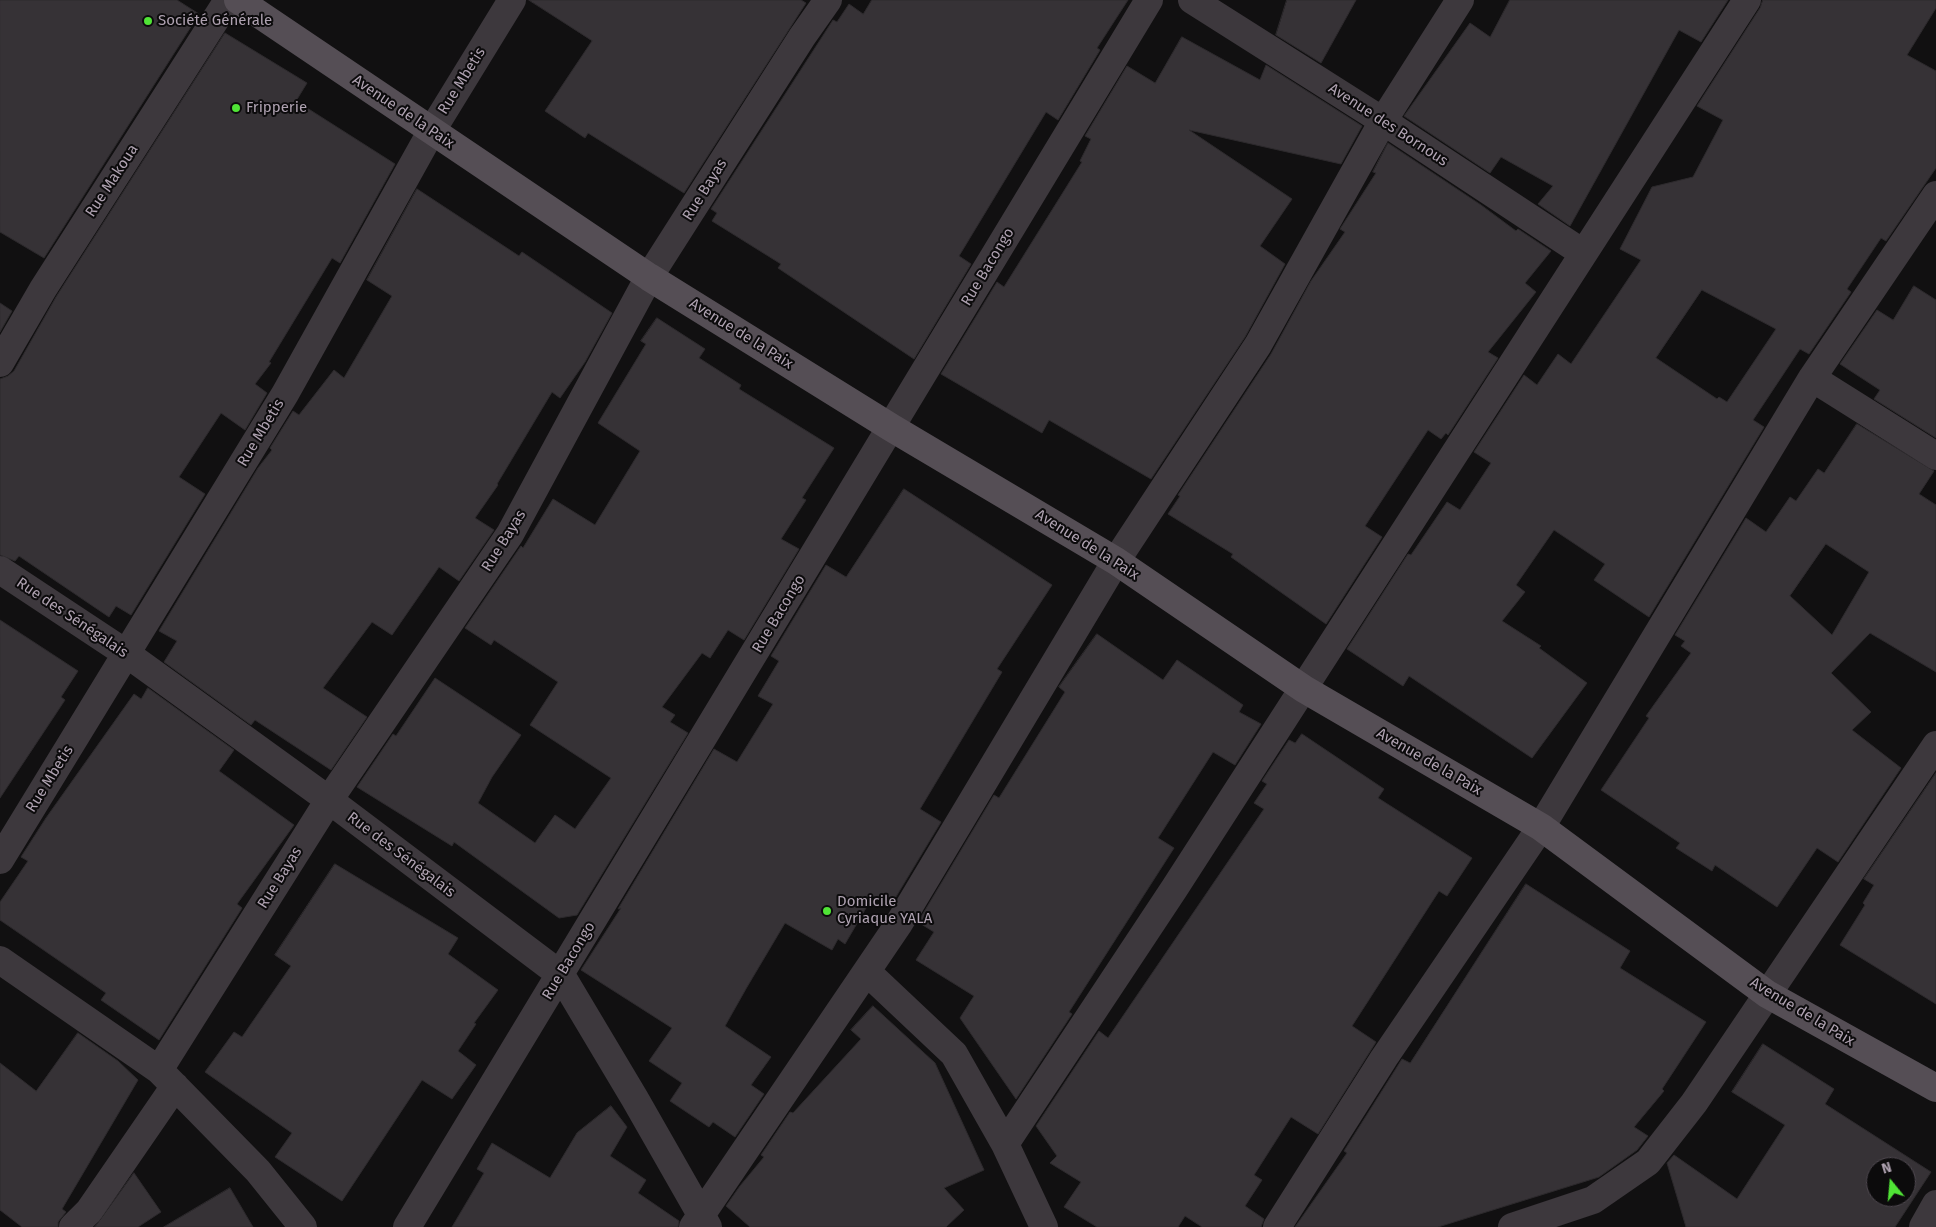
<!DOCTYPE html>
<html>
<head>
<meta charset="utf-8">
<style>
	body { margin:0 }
	#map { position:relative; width:1936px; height:1227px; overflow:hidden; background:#111011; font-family:"Fira Sans",sans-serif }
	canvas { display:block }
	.north { position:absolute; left:1866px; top:1157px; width:50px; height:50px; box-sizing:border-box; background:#0c0b0c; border:1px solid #4d474e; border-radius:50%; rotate:343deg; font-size:14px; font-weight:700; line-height:20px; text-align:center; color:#afa2b1 }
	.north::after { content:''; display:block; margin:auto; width:18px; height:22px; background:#50e436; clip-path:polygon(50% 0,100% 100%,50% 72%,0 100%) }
</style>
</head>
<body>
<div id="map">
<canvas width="1936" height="1227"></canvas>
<div class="north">N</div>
</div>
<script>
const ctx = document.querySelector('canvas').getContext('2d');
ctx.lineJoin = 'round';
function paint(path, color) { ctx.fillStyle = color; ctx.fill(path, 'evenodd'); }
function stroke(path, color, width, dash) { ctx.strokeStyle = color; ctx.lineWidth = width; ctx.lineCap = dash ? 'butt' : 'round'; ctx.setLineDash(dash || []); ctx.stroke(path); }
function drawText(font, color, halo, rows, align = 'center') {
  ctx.font = font + ' "Fira Sans",sans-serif'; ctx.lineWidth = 4; ctx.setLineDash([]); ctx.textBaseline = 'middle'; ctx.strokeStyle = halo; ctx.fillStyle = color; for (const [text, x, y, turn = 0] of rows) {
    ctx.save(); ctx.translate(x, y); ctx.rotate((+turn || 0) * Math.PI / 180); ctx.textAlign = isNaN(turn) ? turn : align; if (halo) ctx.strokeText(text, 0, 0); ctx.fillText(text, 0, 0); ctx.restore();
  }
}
const building = new Path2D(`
	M0,0H177L199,14L44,258L0,232Z
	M529,0H801L806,3L684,193L588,133L585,138L545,111L592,41Z
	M872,0H1128L1097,48L1100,50L1058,120L1046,112L982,218L959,256L971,264L914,359L778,268L781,264L712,221L717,213L711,209L833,20L837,22L849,4L863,14Z
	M1287,0H1356L1321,63L1276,35Z
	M1510,0H1728L1701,42L1679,30L1570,226L1538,204L1553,186L1501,157L1490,173L1404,116L1470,23L1490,37Z
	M1763,0H1936V8L1907,55L1936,71V168L1886,241L1881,238L1847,289L1851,292L1809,354L1800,349L1753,420L1764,427L1649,617L1594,580L1605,564L1554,530L1516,585L1525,592L1502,621L1541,646L1539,648L1587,683L1532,758L1409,676L1403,686L1347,649L1408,554L1411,555L1447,502L1460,510L1491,463L1474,452L1524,375L1537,385L1558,354L1571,364L1641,260L1620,249L1652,187L1693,177L1723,120L1697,106L1760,8ZM1702,290L1776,329L1727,402L1719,397L1717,399L1656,358Z
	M225,33L307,83L296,101L395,164L340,263L332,258L269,362L271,363L255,384L267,393L245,430L221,413L179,477L205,494L131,615L116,606L109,617L19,556L15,561L0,555V379L8,376L14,371L56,297Z
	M1182,37L1260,80L1266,65L1362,126L1341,164L1189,130L1292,199L1260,246L1285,264L1245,337L1151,479L1049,420L1042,433L941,374L997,282L1004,287L1082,162L1080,161L1091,139L1085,136L1127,66L1155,83Z
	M1388,143L1481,205L1516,231L1518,229L1551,251L1525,283L1536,292L1488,352L1498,358L1448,435L1446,433L1441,439L1428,430L1365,526L1382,537L1326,624L1231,557L1233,554L1168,514L1180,496L1178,495L1271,354L1311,281L1345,232L1340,229L1376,173L1373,172Z
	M417,189L519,256L522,252L612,313L585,362L560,398L552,392L497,484L498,485L475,518L494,530L459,581L439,567L392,635L372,622L323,688L367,717L331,770L255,720L251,725L164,662L177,641L159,631L258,468L272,450L270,448L293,411L299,415L334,370L344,378L392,296L367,280Z
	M1914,286L1936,300V438L1874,399L1880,390L1840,364L1877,310L1893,320Z
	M0,303L12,311L0,332Z
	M657,318L705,349L699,358L741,385L739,389L834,448L802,498L806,500L781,539L799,549L744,640L728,630L710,658L702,653L662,707L675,715L670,722L688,733L577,915L559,918L454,842L452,846L357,787L393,734L396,736L435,678L521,735L492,777L478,803L535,843L555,815L575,829L611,778L530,725L558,682L494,640L491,645L465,628L521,546L523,548L553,499L595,525L640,451L598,423L646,344L641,341Z
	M1857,424L1934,471L1919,494L1936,505V672L1870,633L1831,673L1871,712L1852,730L1901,768L1838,862L1817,848L1777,907L1715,865L1712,871L1676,848L1680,843L1601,790L1649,718L1646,716L1691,653L1681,646L1685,641L1675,635L1746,518L1766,532L1790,497L1796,501L1818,469L1824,473ZM1826,544L1869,572L1832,635L1790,596Z
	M904,489L1052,585L997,669L1002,672L920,809L941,822L891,905L873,896L845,944L838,939L832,950L785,923L747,987L725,1026L771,1057L751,1085L764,1094L735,1137L713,1122L709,1127L670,1101L682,1083L649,1061L672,1028L581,970L621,908L618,909L714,749L737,762L773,704L758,696L779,661L771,656L826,565L846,577Z
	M0,620L78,671L61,697L65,700L0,798Z
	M1097,634L1163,680L1177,660L1243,705L1239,712L1261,724L1235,765L1213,752L1158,838L1174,848L1069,1012L1072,1014L1016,1099L960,1018L974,996L916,960L934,932L918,922L994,795L999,798L1065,692L1059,687Z
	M148,688L234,750L219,771L294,825L237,904L242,908L159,1040L101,1000L106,993L0,920V902L28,861L21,857L46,818L134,694L141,699Z
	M1302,734L1384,789L1378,798L1472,858L1447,896L1439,891L1352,1026L1376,1042L1318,1134L1291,1117L1254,1175L1262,1180L1245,1206L1264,1219L1261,1227H1202L1185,1216L1178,1227H1097L1064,1207L1081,1182L1050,1163L1057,1156L1036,1126L1099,1031L1108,1038L1264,809L1254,803L1267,784L1262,781L1289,740L1295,743Z
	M1936,773V1004L1840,945L1865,905L1863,903L1874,885L1864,879Z
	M335,864L458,938L448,954L498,990L474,1023L476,1024L458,1051L476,1065L452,1099L422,1080L342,1201L275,1157L292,1133L205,1072L234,1032L242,1037L291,966L275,955Z
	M1526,884L1630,951L1620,968L1706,1022L1662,1089L1664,1091L1634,1127L1648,1136L1637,1150L1599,1177L1438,1227H1295L1347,1153L1344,1151L1397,1067L1402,1059L1410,1063Z
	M873,1006L935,1063L984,1170L944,1188L964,1210L946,1227H750L726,1206L740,1186L764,1157L761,1155L790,1112L793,1113L861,1039L851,1030Z
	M78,1033L118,1061L138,1080L62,1209L66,1212L58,1222V1227H22L0,1210V1063L36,1091Z
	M1763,1044L1834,1089L1825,1104L1931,1172L1895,1227H1686L1667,1163L1674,1155L1737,1199L1785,1125L1732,1092ZM1876,1167H1906V1197H1876Z
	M611,1106L627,1127L610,1156L646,1180L638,1193L679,1221L678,1227H452L484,1173L477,1169L492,1143L550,1178L577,1133Z
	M134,1173L161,1212L138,1227H95Z
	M230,1188L253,1227H164Z`);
const minor = new Path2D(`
	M1192,0L1383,121L1583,253
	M0,363L43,289L228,0
	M1812,378L1936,456
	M0,570L127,654L329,800L561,975L635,1099L708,1227
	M0,860L285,394L431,132L512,0
	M0,960L159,1070L258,1171L303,1227
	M867,972L954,1054L1005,1144L1044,1227
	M159,1070L329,800L510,534L649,277L802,37L828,0
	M1005,1144L1174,889L1747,0
	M73,1227L89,1211L175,1086
	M407,1227L1149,0
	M693,1227L898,925L1116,561L1258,345L1383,121L1460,0
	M1277,1227L1384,1058L1541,827L1812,378L1936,195
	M1512,1227L1593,1200L1648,1162L1694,1103L1936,745
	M1923,1227L1936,1204`);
const major = new Path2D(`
	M238,0L649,277L892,428L1116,561L1304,689L1541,827L1767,994L1936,1088`);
const markers = [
	[148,21,5,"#50e436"],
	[236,108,5,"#50e436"],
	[827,911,5,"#50e436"]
];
const poiNames = [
	["Société Générale",158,21],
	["Fripperie",246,108],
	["Domicile",837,902],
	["Cyriaque YALA",837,919]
];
const streetNames = [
	["Rue Mbetis",462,81,-58],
	["Avenue de la Paix",403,112,34],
	["Avenue des Bornous",1388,125,33],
	["Rue Makoua",112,181,-57],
	["Rue Bayas",705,190,-58],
	["Rue Bacongo",988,267,-59],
	["Avenue de la Paix",741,334,32],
	["Rue Mbetis",261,433,-59],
	["Rue Bayas",504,541,-58],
	["Avenue de la Paix",1087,545,32],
	["Rue Bacongo",779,614,-59],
	["Rue des Sénégalais",72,618,34],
	["Avenue de la Paix",1429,762,30],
	["Rue Mbetis",50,779,-58],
	["Rue des Sénégalais",401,855,37],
	["Rue Bayas",280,878,-58],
	["Rue Bacongo",569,961,-59],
	["Avenue de la Paix",1802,1012,31]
];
paint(building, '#363236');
stroke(building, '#2d2a2d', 1);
stroke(minor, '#3d383d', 28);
stroke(major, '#554e55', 28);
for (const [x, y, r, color] of markers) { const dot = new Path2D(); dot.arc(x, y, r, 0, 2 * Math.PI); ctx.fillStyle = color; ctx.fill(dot); stroke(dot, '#0c0b0c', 2); }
drawText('15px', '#afa2b1', '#0c0b0c', poiNames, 'left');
drawText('15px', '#afa2b1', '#0c0b0c', streetNames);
</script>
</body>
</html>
